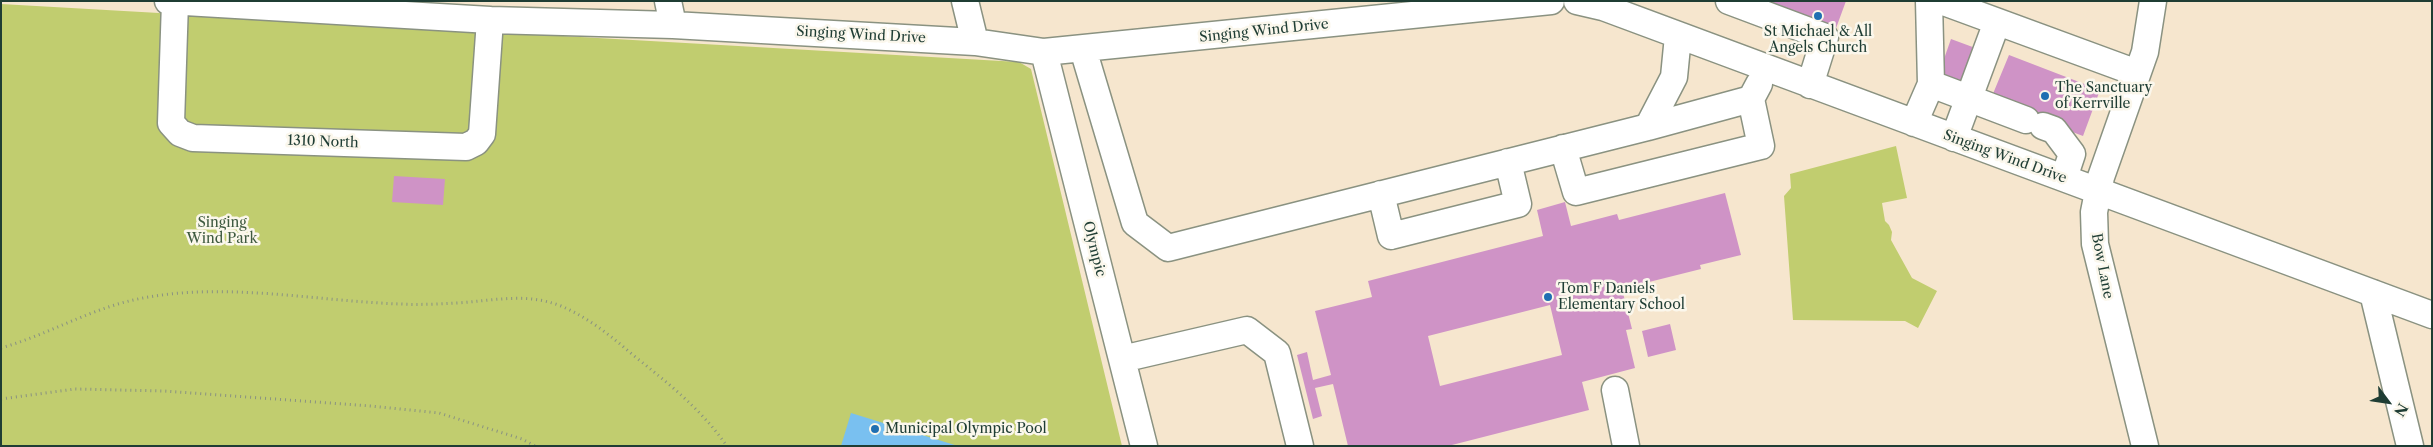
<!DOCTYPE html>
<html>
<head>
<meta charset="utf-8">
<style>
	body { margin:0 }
	#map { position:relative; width:2433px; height:447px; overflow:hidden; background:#f6e6ce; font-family:"Libre Caslon Text",serif }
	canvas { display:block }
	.frame { position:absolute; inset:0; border:2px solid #1f3d34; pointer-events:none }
	.north { position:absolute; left:2363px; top:377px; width:50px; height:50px; -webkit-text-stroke:4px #fbf7ec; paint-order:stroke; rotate:121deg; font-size:14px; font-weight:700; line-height:20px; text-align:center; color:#1f3d34 }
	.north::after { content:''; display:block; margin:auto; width:18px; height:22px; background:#1f3d34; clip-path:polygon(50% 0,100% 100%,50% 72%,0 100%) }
</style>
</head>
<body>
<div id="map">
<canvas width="2433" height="447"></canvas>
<div class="frame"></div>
<div class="north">N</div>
</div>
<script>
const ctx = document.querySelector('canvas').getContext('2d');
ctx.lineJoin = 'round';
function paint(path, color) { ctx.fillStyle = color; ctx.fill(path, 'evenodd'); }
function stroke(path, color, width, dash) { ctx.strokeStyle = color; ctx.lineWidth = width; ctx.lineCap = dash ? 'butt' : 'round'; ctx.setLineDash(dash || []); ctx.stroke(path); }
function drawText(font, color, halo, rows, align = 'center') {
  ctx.font = font + ' "Libre Caslon Text",serif'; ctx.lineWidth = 5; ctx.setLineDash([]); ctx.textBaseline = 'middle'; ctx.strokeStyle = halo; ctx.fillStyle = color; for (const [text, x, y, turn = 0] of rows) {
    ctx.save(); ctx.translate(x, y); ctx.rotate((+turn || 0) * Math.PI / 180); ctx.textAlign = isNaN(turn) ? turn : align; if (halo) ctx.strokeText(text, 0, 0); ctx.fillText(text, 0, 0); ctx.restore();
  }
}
const green = new Path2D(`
	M1,4L1019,62L1031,69L1122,446H1Z
	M1896,146L1907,198L1882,203L1885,221L1889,225L1892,232L1891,240L1912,278L1937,291L1918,328L1905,321L1793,320L1784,196L1791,188L1790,174Z`);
const water = new Path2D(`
	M851,413L958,446H841Z`);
const building = new Path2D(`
	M1757,1H1846L1835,31Z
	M1951,39L1978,49L1966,83L1956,79L1955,84L1946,81L1948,76L1939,73Z
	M2009,55L2100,90L2083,136L1990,101Z
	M394,176L445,179L443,205L392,202Z
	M1725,193L1741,255L1700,265L1701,269L1633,286L1632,282L1621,285L1632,329L1626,330L1635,368L1582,382L1589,410L1448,446H1348L1333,384L1315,388L1322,416L1313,419L1297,355L1307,352L1313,380L1331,375L1315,311L1372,297L1368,281L1543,236L1537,210L1565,202L1571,226L1617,214L1619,220ZM1550,305L1562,355L1440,386L1428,336Z
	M1670,324L1676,350L1648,357L1642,331Z`);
const path = new Path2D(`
	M1,348C50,334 93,307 143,298C228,282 315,301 400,304C419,305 438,304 456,303C493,301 525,292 561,306C589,318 611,336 633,355C669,384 700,408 727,446
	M1,399L75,389L164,391L371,406L439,413L522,439L535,446`);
const minor = new Path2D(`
	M168,1L490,20L673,25L975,42L1044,52L1551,1
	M668,1L673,25
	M965,1L975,42
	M1577,1L1603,7L2432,315
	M1729,1L1825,37L1810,85
	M1941,1L2137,73
	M175,2L171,123L180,133L193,138L466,147L476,142L482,134L490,20
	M1083,49L1135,223L1168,248L1648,127L1674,77L1678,36
	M1044,52L1144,446
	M1931,84L2026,120
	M1914,123L1931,84L1929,1
	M2043,126L2054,130L2072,154L2064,178
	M1648,127L1751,99L1759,84
	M1954,138L1997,22
	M1563,148L1576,192L1761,146L1751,99
	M1381,194L1391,236L1518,204L1508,162
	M2373,293L2410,446
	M1122,359L1247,330L1277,353L1300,446
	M1615,390L1626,446
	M2145,446L2095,244L2094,212L2101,177L2145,52L2153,1`);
const markers = [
	[1818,16,5,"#1f6fb2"],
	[2045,96,5,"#1f6fb2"],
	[1548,297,5,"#1f6fb2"],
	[875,429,5,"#1f6fb2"]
];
const streetNames = [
	["Singing Wind Drive",1264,31,-6],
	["Singing Wind Drive",861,35,3],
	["1310 North",323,142,2],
	["Singing Wind Drive",2005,157,20],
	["Olympic",1094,249,76],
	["Bow Lane",2102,266,79]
];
const poiNames = [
	["St Michael & All",1818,32,"center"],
	["Angels Church",1818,48,"center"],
	["The Sanctuary",2055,88],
	["of Kerrville",2055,104],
	["Tom F Daniels",1558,289],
	["Elementary School",1558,305],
	["Municipal Olympic Pool",885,429]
];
const parkNames = [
	["Singing",222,223],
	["Wind Park",222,239]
];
paint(green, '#c1cd6f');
paint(water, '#79c0f0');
paint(building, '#cf93c6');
stroke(minor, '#8a9281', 29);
stroke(path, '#8a9281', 3, [1, 4]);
stroke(minor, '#fff', 26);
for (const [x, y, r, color] of markers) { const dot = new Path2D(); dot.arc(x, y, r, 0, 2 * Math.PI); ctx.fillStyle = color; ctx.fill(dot); stroke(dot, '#fbf7ec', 2); }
drawText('14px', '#1f3d34', '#fbf7ec', streetNames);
drawText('14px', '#1f3d34', '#fbf7ec', poiNames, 'left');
drawText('14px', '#3f5a40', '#fbf7ec', parkNames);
</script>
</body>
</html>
